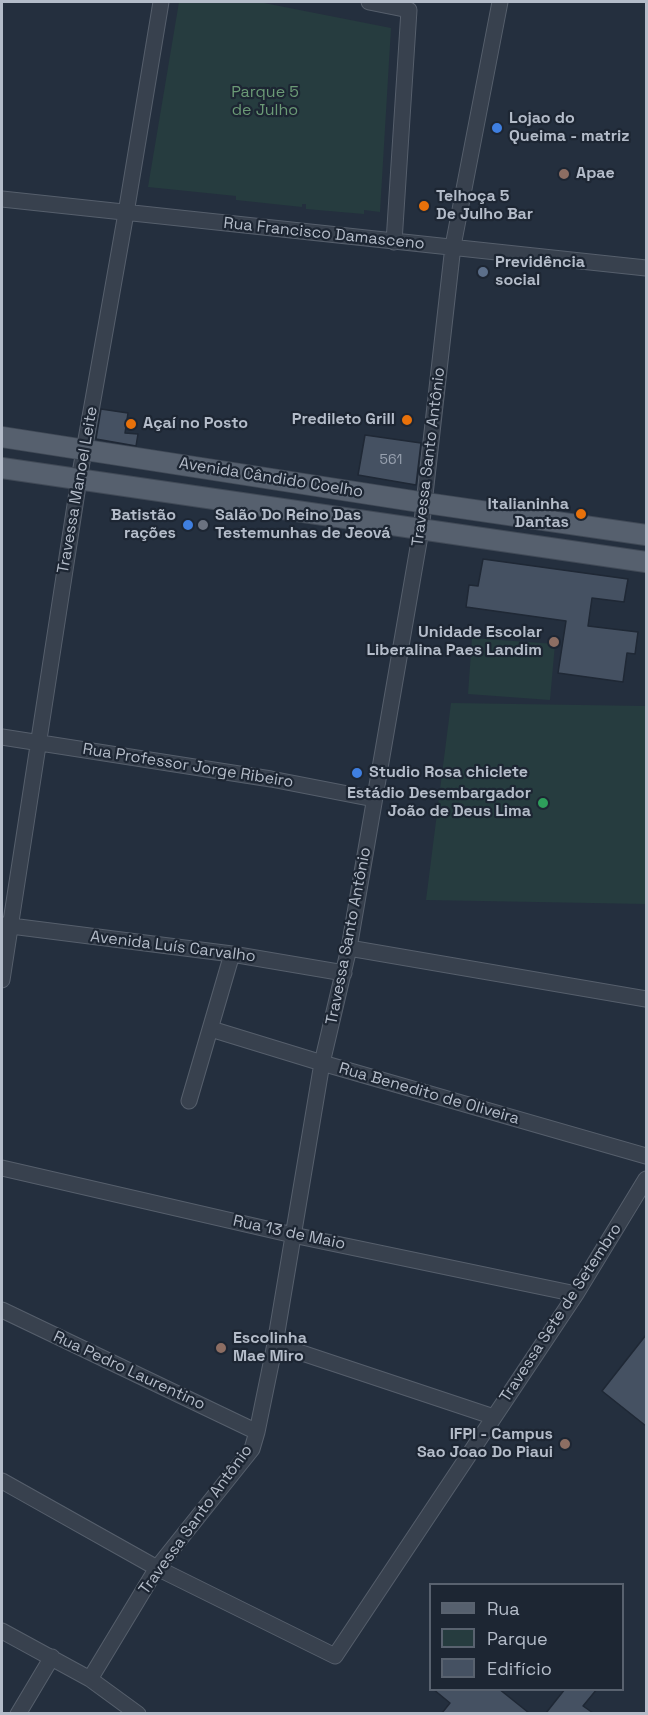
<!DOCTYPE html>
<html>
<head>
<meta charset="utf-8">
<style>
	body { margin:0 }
	#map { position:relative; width:648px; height:1715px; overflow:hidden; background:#242f3e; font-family:"Space Grotesk",sans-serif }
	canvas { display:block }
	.frame { position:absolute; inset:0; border:3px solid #b4bcc9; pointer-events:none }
	.legend { position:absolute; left:429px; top:1583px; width:195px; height:108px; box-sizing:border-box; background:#1d2633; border:2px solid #59626f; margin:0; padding:8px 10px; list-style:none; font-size:18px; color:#b4bcc9 }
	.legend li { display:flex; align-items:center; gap:12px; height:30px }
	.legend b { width:30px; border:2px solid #59626f }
</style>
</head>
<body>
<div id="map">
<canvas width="648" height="1715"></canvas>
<div class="frame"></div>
<ul class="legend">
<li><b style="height:8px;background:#56606e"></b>Rua</li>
<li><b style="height:16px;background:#263c3f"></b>Parque</li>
<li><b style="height:16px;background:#455162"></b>Edifício</li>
</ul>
</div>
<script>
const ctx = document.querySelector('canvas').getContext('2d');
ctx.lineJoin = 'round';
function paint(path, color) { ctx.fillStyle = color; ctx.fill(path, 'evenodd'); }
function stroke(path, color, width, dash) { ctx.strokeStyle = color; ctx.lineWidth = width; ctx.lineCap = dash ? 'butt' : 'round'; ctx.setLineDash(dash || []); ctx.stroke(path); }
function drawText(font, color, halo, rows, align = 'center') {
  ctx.font = font + ' "Space Grotesk",sans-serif'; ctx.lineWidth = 4.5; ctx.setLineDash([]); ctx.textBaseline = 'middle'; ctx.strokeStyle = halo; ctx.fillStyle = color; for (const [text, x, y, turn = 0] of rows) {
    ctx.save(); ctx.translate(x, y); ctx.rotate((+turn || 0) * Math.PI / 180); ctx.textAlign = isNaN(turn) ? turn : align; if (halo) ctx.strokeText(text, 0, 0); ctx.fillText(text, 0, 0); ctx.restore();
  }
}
const green = new Path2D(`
	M179,2H259L391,28L380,212L364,210V214L306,209V204H302V207L236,200V196L148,187Z
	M472,638L555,644L550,700L468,694Z
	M451,703L646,706V904L426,900Z`);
const building = new Path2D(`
	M101,409L128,413L125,433L138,434L136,446L96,439Z
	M365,435L421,443L416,485L358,475Z
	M483,559L628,579L624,602L592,598L588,626L638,632L635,654L627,653L623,682L558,673L566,621L466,607L469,585L478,586Z
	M646,1335V1426L602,1391Z
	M433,1689H499L529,1713H442L450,1703Z
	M565,1689H597L583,1706L593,1713H546Z`);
const minor = new Path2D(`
	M369,2L409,10L394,242
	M2,199L646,268
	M2,737L271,779L374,799
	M3,925L232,954L344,973
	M349,948L646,999
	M2,980L79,479L126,213L161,2
	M211,1029L322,1063L646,1156
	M189,1101L232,954
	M2,1168L293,1235L576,1294
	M2,1310L257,1432
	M275,1344L494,1417
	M2,1481L157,1568L335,1656L576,1294L646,1179
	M2,1631L90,1679L138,1714
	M90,1679L157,1568L252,1449L257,1432L275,1344L322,1063L349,948L421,530L453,246L500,2
	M18,1714L52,1657`);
const major = new Path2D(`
	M2,437L426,503L646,535
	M2,468L646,562`);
const markers = [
	[497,128,6,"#3f7fe0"],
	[564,174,6,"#8d6e63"],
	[424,206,6,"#e8710a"],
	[483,272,6,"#5c6f8a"],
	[407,420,6,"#e8710a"],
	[131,424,6,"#e8710a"],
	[581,514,6,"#e8710a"],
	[188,525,6,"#3f7fe0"],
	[203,525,6,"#6b7280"],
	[554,642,6,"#8d6e63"],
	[357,773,6,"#3f7fe0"],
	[543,803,6,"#2e9e5b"],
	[221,1348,6,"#8d6e63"],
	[565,1444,6,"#8d6e63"]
];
const numberNames = [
	["561",391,460]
];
const parkNames = [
	["Parque 5",265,93],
	["de Julho",265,111]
];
const poiNames = [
	["Lojao do",509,119],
	["Queima - matriz",509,137],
	["Apae",576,174],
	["Telhoça 5",436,197],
	["De Julho Bar",436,215],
	["Previdência",495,263],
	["social",495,281],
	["Predileto Grill",395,420,"right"],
	["Açaí no Posto",143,424],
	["Italianinha",569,505,"right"],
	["Dantas",569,523,"right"],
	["Batistão",176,516,"right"],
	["rações",176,534,"right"],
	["Salão Do Reino Das",215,516],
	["Testemunhas de Jeová",215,534],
	["Unidade Escolar",542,633,"right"],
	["Liberalina Paes Landim",542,651,"right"],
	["Studio Rosa chiclete",369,773],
	["Estádio Desembargador",531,794,"right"],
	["João de Deus Lima",531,812,"right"],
	["Escolinha",233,1339],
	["Mae Miro",233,1357],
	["IFPI - Campus",553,1435,"right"],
	["Sao Joao Do Piaui",553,1453,"right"]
];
const streetNames = [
	["Rua Francisco Damasceno",324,234,6],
	["Travessa Santo Antônio",429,457,-83],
	["Avenida Cândido Coelho",271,478,9],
	["Travessa Manoel Leite",78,490,-80],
	["Rua Professor Jorge Ribeiro",188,766,9],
	["Travessa Santo Antônio",349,936,-79],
	["Avenida Luís Carvalho",173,947,7],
	["Rua Benedito de Oliveira",429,1094,16],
	["Rua 13 de Maio",289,1233,12],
	["Travessa Sete de Setembro",561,1313,-57],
	["Rua Pedro Laurentino",129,1371,25],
	["Travessa Santo Antônio",196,1520,-54]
];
paint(green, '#263c3f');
paint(building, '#455162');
stroke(building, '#1f2835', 1.5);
stroke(minor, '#565f6c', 17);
stroke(major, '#414a57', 22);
stroke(minor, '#38414e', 15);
stroke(major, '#56606e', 20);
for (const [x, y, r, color] of markers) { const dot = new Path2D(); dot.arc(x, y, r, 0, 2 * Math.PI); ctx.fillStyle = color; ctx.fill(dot); stroke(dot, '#1d2633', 2); }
drawText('14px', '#98a1af', null, numberNames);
drawText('16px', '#6b9a76', '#1d2633', parkNames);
drawText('bold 16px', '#b4bcc9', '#1d2633', poiNames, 'left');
drawText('16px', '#b4bcc9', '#1d2633', streetNames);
</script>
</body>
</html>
